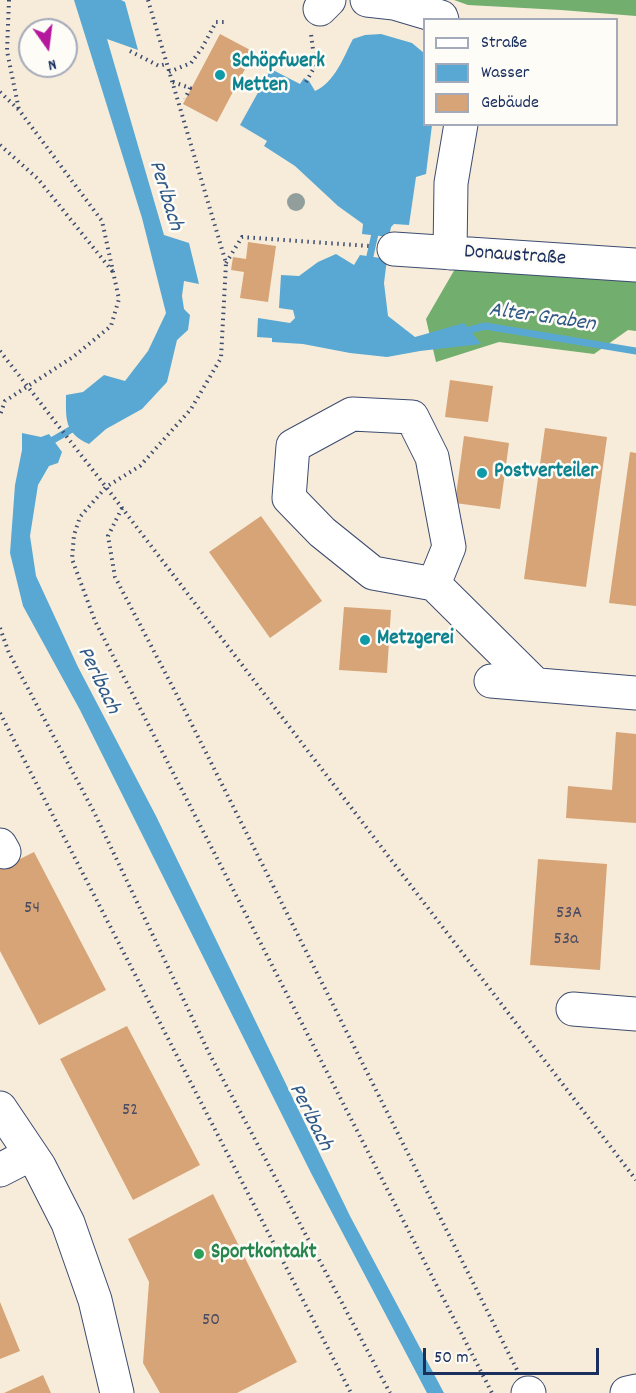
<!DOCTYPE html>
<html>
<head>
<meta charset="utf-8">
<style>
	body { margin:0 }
	#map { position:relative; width:636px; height:1393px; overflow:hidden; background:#f7ecd9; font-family:Dekko,sans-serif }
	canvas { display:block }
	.legend { position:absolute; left:423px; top:18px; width:195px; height:108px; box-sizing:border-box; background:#fdfcf7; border:2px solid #a3aaba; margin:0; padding:8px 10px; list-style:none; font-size:18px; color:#1b2f5e }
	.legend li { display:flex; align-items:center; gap:12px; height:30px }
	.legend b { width:30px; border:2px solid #a3aaba }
	.north { position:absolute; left:18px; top:18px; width:60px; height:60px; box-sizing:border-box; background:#fdfcf7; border:2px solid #a3aaba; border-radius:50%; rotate:166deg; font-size:16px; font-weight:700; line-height:24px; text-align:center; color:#1b2f5e }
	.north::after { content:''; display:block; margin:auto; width:21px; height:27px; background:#b5179e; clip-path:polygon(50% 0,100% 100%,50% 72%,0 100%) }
	.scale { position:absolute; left:423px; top:1348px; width:176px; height:27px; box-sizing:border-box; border:3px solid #1b2f5e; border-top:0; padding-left:8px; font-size:18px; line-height:21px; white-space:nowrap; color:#1b2f5e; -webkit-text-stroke:4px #fdfcf7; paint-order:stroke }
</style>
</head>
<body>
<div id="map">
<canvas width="636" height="1393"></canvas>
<ul class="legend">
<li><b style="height:8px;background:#fff"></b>Straße</li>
<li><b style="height:16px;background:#58a8d3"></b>Wasser</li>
<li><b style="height:16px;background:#d7a477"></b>Gebäude</li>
</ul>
<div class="north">N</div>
<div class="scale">50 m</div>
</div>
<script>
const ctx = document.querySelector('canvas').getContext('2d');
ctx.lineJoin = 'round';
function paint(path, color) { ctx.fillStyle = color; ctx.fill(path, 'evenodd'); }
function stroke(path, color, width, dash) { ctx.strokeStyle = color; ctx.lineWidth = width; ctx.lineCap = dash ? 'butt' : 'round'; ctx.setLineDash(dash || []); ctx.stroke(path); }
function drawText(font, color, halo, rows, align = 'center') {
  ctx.font = font + ' Dekko,sans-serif'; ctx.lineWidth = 5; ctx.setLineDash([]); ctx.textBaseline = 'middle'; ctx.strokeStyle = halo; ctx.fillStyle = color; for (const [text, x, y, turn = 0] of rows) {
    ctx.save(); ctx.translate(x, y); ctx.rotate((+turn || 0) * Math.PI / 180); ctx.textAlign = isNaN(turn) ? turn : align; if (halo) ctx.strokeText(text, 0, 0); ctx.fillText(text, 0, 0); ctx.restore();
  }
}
const forest = new Path2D(`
	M454,0H636V16L561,10L468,5Z
	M459,262L636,274V331L628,330L594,354L499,342L436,362L426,319Z`);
const water = new Path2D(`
	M74,0H121L125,2L138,50L107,39L164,235L189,243L199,284L184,281L182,296L184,309L190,315L188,330L177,340L167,382L142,409L106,429L89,444C64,433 66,419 66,395L83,392L104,375L125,381L148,351L166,313L142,218Z
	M381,34L412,43L424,53V124L432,125L426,174L416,177L409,225L394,224L391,227L389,237L362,234L363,224L338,206L295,166L264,146L267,141L240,125L271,69L300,84L304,78L309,81L315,91C335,82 343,58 353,39L365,35Z
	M336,254L354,265L360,255L387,259L384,283L388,316L415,337L464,323L481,344L420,351L387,357L350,353L303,344L272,342V338L257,337L258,318L290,323L295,318L293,310L279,308L281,275L299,276L318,262Z
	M22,433L41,437L49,434L62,452L58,463L49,466L38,485L30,536L36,576L78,667L156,816L350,1216L444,1393H427L311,1173L80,710L23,606L10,553L15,485L22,450Z`);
const stream = new Path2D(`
	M368,265L376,229
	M462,332L485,326L636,351
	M47,447L53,440L77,426`);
const building = new Path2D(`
	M220,34L254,52L217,122L183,104Z
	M248,242L276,246L268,302L240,298L244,272L231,270L233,257L246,259Z
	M450,380L493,386L488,422L445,417Z
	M545,428L607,437L586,587L524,579Z
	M464,436L509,443L500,509L455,503Z
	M630,452L636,453V606L609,603Z
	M261,516L322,601L270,638L209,552Z
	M344,607L391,610L387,673L339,670Z
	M616,732L636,734V823L566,818L568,786L612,790Z
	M34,852L106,990L39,1025L0,951V869Z
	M538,859L607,864L600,970L530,965Z
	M127,1026L200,1165L133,1200L60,1059Z
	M213,1194L297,1362L237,1393H160L143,1363L149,1282L128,1239Z
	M0,1302L20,1351L0,1359Z
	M43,1375L51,1393H4Z`);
const path = new Path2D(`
	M9,0L7,51L19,110
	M148,0L226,263L221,358L191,409L140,466L106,487L80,517L74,535L72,559L95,621L492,1393
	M130,51L159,66L166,64
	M169,72L191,63L202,48L216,22H227
	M173,82L190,88L185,99
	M306,82L315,66L311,34
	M0,92L19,110L102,221L119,299L111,326L73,357L5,401L0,415
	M0,145L38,179L113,272
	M226,263L242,237L369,246
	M0,351L106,487L636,1180
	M122,508L108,536L115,577L180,701L517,1370
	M0,628L9,653L94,812L210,1055L390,1393
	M0,713L351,1393`);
const minor = new Path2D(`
	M367,0L394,3L441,17L442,20
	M320,9L329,0
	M394,249L636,265
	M450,253L451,183L461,124
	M434,584L449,547L432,457L412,417L352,414L293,446L289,498L322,532L373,573L434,584L535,684
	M491,681L636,693
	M0,845L4,852
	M573,1009L636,1014
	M0,1108L39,1166L68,1223L95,1300L117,1393
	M0,1170L31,1154
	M528,1393H529
	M627,1393L636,1391`);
const trees = [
	[296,202]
];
const markers = [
	[220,75,6,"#0f9aa8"],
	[482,473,6,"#0f9aa8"],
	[365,640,6,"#0f9aa8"],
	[199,1254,6,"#2e9e5b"]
];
const numberNames = [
	["54",32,910],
	["53A",569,915],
	["53a",566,941],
	["52",130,1112],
	["50",211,1322]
];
const cultureNames = [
	["Schöpfwerk",232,63],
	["Metten",232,87],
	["Postverteiler",494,473],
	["Metzgerei",377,640]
];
const streetNames = [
	["Donaustraße",515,257,4]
];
const leisureNames = [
	["Sportkontakt",211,1254]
];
const waterNames = [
	["Perlbach",164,196,73],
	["Alter Graben",542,319,8],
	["Perlbach",97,681,64],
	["Perlbach",309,1118,63]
];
paint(forest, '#72ae6e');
paint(water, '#58a8d3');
stroke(stream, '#58a8d3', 7);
paint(building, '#d7a477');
stroke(minor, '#3c4b70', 35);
stroke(path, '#3c4b70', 4, [1.5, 4.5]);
stroke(minor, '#fff', 33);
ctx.fillStyle = '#919e9b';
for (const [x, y] of trees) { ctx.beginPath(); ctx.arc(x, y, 9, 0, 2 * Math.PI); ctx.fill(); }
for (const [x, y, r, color] of markers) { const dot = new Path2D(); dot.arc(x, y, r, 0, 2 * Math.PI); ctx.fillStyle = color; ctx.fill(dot); stroke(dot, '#fdfcf7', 2); }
drawText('18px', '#4a4c64', null, numberNames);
drawText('bold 21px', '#0d838f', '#fdfcf7', cultureNames, 'left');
drawText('21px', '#1b2f5e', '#fdfcf7', streetNames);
drawText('bold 21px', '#27864d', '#fdfcf7', leisureNames, 'left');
drawText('italic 22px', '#305987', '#fdfcf7', waterNames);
</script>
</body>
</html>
